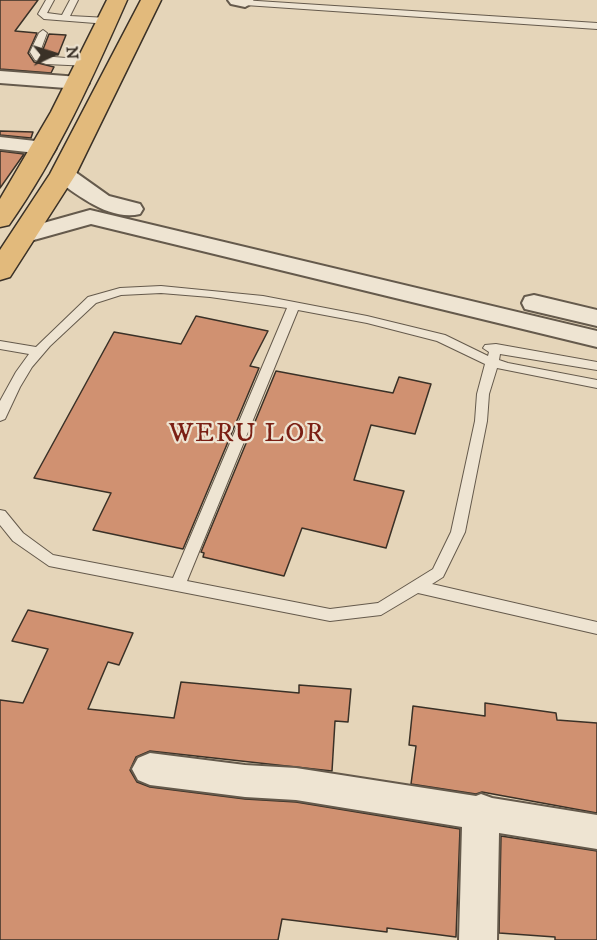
<!DOCTYPE html>
<html>
<head>
<meta charset="utf-8">
<style>
	body { margin:0 }
	#map { position:relative; width:597px; height:940px; overflow:hidden; background:#e5d5b9; font-family:"IM FELL DW Pica",serif }
	canvas { display:block }
	.north { position:absolute; left:24px; top:24px; width:60px; height:60px; -webkit-text-stroke:4px #eee4d2; paint-order:stroke; rotate:86deg; font-size:16px; font-weight:700; line-height:24px; text-align:center; color:#3a3127 }
	.north::after { content:''; display:block; margin:auto; width:21px; height:27px; background:#3a3127; clip-path:polygon(50% 0,100% 100%,50% 72%,0 100%) }
</style>
</head>
<body>
<div id="map">
<canvas width="597" height="940"></canvas>
<div class="north">N</div>
</div>
<script>
const ctx = document.querySelector('canvas').getContext('2d');
ctx.lineJoin = 'round';
function paint(path, color) { ctx.fillStyle = color; ctx.fill(path, 'evenodd'); }
function stroke(path, color, width, dash) { ctx.strokeStyle = color; ctx.lineWidth = width; ctx.lineCap = dash ? 'butt' : 'round'; ctx.setLineDash(dash || []); ctx.stroke(path); }
function drawText(font, color, halo, rows, align = 'center') {
  ctx.font = font + ' "IM FELL DW Pica",serif'; ctx.lineWidth = 4.5; ctx.setLineDash([]); ctx.textBaseline = 'middle'; ctx.strokeStyle = halo; ctx.fillStyle = color; for (const [text, x, y, turn = 0] of rows) {
    ctx.save(); ctx.translate(x, y); ctx.rotate((+turn || 0) * Math.PI / 180); ctx.textAlign = isNaN(turn) ? turn : align; if (halo) ctx.strokeText(text, 0, 0); ctx.fillText(text, 0, 0); ctx.restore();
  }
}
const building = new Path2D(`
	M0,0H38L15,31L37,33L28,53L34,62L54,67L51,73L0,69Z
	M49,34L66,35L58,55L42,52Z
	M0,131L33,132L31,138L0,135Z
	M0,151L24,154L0,188Z
	M196,316L268,331L250,366L259,368L183,549L93,530L111,493L34,478L114,332L181,344Z
	M276,371L393,393L399,377L431,384L415,434L371,425L354,480L404,491L386,548L302,528L284,576L203,557L204,553L201,552Z
	M28,610L133,633L119,665L108,662L88,709L174,718L181,682L299,693V685L351,689L348,722L335,721L332,771L150,751L136,757L130,770L137,782L150,787L245,799L296,802L460,829L456,937L387,928V932L282,919L278,940H0V700L23,703L48,649L12,641Z
	M485,703L556,713L557,720L597,723V813L482,792L476,794L411,784L416,746L409,745L413,706L485,716Z
	M501,836L597,851V940H555V937L499,933Z`);
const lane = new Path2D(`
	M46,0H54L47,13L62,15L70,0H78L70,16L108,18L112,21L108,24L44,19L38,14Z
	M242,0L597,23V29L245,5L242,4Z
	M43,30L47,33L40,52L42,56L90,60L95,63L90,66L46,64L35,60L30,52L39,33Z
	M161,286L263,296L367,316L445,335L488,356L489,352L483,348L485,345L496,344L597,362V370L500,354L499,360L508,363L597,380V388L497,368L489,394L487,421L465,532L443,577L432,584L597,622V634L418,593L381,615L330,621L49,566L13,541L0,525V510L5,511L23,533L53,555L173,578L287,308L210,297L161,293L121,295L96,303L50,346L32,367L20,387L5,419L0,421V401L16,372L29,354L0,349V341L36,347L88,297L120,288ZM298,310L367,323L437,341L485,364L477,394L475,421L451,532L433,569L378,603L330,609L187,581Z`);
const street = new Path2D(`
	M228,0H253L254,2L245,7L231,4Z
	M0,71L79,77L86,79L89,83L86,87L79,89L0,83Z
	M0,137L53,143L56,148L53,153L45,154L0,149Z
	M63,167L71,169L109,196L140,204L143,209L140,214C109,221 78,195 55,179L52,174L55,169Z
	M90,210L597,331V347L91,224L23,243L15,241L11,236L15,231Z
	M534,295L597,310V326L525,309L522,303L525,297Z
	M150,753L245,765L296,768L476,796L481,794L492,798L597,815V849L499,833L497,940H459L462,827L296,800L245,797L150,785L138,780L132,769L138,758Z`);
const highway = new Path2D(`
	M107,0H127C93,77 58,155 9,225L0,227V199L51,112Z
	M141,0H161L76,174L10,277L0,280V250L50,174Z`);
const quarterNames = [
	["WERU LOR",247,435]
];
paint(building, '#d09171');
stroke(building, '#3a3127', 1.5);
stroke(lane, '#655a4c', 2);
stroke(street, '#655a4c', 4);
stroke(highway, '#3a3127', 3);
paint(lane, '#eee4d2');
paint(street, '#eee4d2');
paint(highway, '#e2ba7c');
ctx.letterSpacing = '1.5px';
drawText('27px', '#7a1f14', '#eee4d2', quarterNames);
ctx.letterSpacing = '0px';
</script>
</body>
</html>
